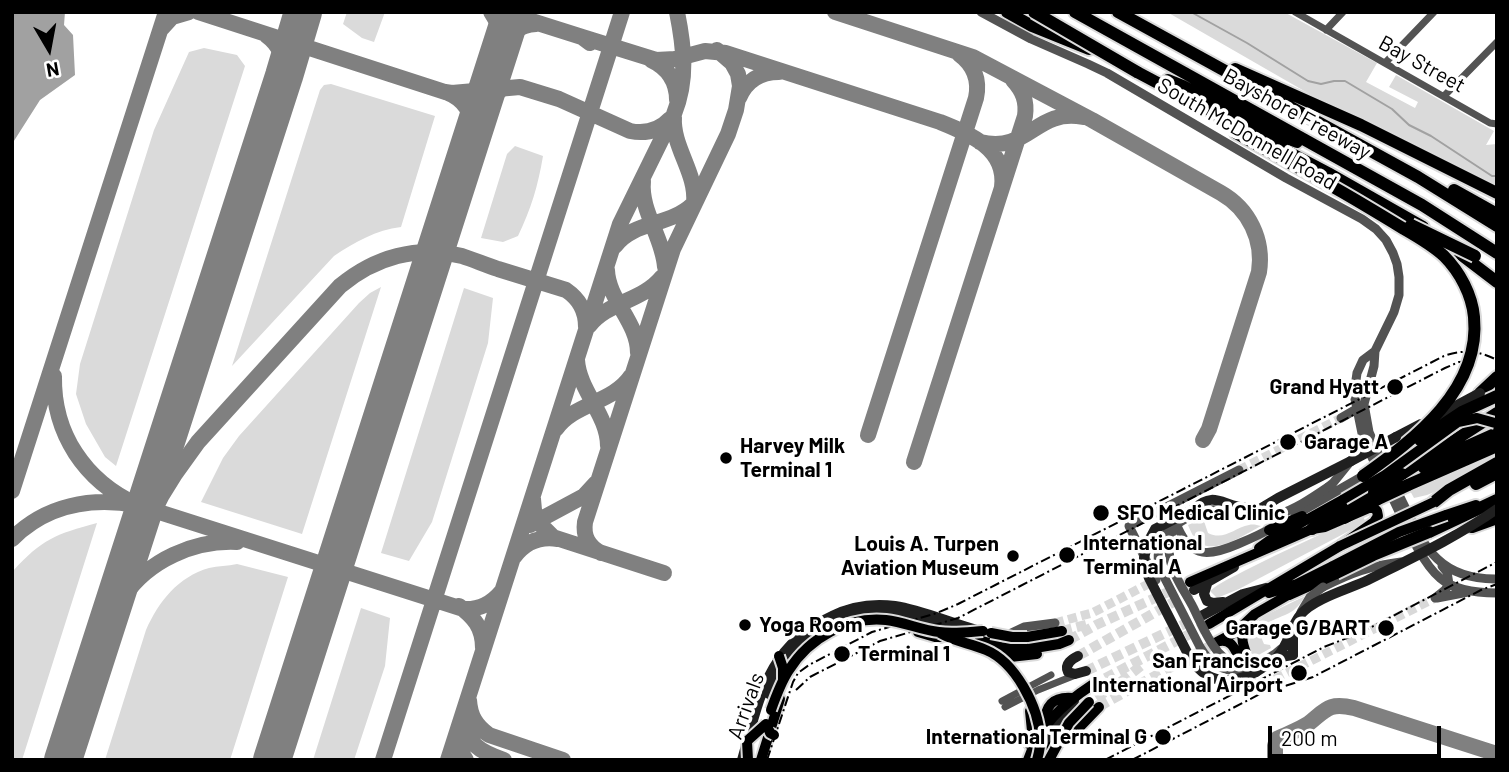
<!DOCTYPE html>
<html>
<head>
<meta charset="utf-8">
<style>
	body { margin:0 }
	#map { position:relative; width:1509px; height:772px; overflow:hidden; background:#fff; font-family:Barlow,sans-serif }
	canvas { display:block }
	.frame { position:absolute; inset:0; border:14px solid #000; pointer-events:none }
	.north { position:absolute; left:14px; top:14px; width:70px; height:70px; -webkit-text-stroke:5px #fff; paint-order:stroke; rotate:170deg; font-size:19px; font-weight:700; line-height:28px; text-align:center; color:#000 }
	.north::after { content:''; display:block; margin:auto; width:24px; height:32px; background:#000; clip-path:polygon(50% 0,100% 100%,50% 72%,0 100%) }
	.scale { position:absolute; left:1268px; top:726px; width:173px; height:32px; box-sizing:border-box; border:4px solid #000; border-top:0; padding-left:9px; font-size:21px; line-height:24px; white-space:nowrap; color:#000; -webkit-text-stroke:5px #fff; paint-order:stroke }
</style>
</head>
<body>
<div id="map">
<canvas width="1509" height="772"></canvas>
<div class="frame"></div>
<div class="north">N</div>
<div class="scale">200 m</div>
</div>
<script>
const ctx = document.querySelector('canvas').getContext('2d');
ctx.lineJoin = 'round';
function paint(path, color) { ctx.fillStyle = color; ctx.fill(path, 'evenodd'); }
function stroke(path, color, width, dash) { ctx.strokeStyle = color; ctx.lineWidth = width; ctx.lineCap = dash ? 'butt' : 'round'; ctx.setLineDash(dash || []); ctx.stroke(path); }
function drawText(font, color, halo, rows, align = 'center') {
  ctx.font = font + ' Barlow,sans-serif'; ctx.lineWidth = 7; ctx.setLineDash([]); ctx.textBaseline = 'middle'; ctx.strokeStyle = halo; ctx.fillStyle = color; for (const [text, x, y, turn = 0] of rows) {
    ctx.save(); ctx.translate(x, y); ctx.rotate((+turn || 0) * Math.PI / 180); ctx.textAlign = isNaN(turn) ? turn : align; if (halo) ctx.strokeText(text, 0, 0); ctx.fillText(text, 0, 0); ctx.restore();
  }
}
const green = new Path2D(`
	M347,12H385L374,42L362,38L343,24Z
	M1167,12H1284L1377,63L1366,82L1415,108L1418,102L1389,87L1396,75L1494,131L1486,145L1497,144V202Z
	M204,48L237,55L245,66L116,466L105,457L86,424L76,394L80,364L154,130L189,52Z
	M331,84L435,116L401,227C376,230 355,242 334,256L232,366L320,90L324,85Z
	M515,146L543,156C538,186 531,209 518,236L503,242L481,238L507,154Z
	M381,287L302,534L201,502L223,458L239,436L359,303L370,293Z
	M464,288L493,298L488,343L432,522L409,561L381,553Z
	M1497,450V457L1439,490L1427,495L1414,498L1409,489Z
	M1362,515L1366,522L1239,589L1217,598L1210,591C1220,582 1235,576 1248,569C1285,550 1324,533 1362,515Z
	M1203,518L1208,533C1224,541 1234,528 1249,525C1253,524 1257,525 1261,526C1246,534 1218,553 1201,544C1194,540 1191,532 1188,525Z
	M97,523L22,760H12L13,571C42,539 56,534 97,523Z
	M237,564L288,577L230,760H105L146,630C159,601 178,577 209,568C218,566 228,566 237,564Z
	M1305,596C1302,601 1299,606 1294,610C1280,620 1253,621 1264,644L1270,645L1271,648L1255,657L1249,645L1252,627L1264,616Z
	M361,608L390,618L385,666L354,760H313Z`);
const water = new Path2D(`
	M12,12H65L64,25L73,35L75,75L40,100L12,144Z`);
const stream = new Path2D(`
	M1191,12L1247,43L1308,81L1321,84L1334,81H1345L1392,109L1409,125L1431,136L1492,176H1497`);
const taxiway = new Path2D(`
	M198,12L445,92L452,93L520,87L559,99L630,131C646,134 659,131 670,119
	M491,12L500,27V49
	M503,12L582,37L590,43
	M835,12L973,57L1092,120L1221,193C1249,209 1264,240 1259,272L1209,429L1203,440
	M162,28L172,17L189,12
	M266,35C281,46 284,58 284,76
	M582,37L656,60L675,59L705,51L726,53L940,122C970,134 1007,149 1002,187
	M500,49C509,34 518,25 536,24
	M651,60C668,68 677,81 677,100
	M446,92C464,99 473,112 472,131
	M739,98C746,81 760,72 779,72
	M674,117C672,147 697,173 694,203
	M471,137C480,119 482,97 503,89
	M980,142C1029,154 1035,108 1083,117
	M643,181C640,211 663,237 665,267
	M615,246C633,221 670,226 692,205
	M607,270C608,300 638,322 638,353
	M589,326C607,302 643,301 662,277
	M577,360C579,391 608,415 608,446
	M556,429C574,403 613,403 631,376
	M868,435L976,98C980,79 974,65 959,54
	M914,462L1025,116C1027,101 1023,91 1013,80
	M12,491L166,12
	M533,499L534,510L539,523L553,537L664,573
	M137,505L463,609C479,610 491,604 501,592
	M530,525L584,496L596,483
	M12,539C46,505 91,497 137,505C85,481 53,434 54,376
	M601,553C588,546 583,536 585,522L673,249L728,134L736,110L740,86L738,74L732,63L717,50
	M514,557C525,542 540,536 558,539
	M125,568L162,495L175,474L198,442L340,286C375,257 417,245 462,256C474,260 486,265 498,269C521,276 543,283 566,290C579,299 586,310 586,327
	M459,606C474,617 483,628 483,648
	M104,634C110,621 115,608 124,596C149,560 194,540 237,542
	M469,700C470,716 476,726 489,735L563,760
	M464,717C466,744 480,752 504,760
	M458,734L460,750L466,760
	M1275,757V746L1277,739C1287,734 1299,730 1308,724C1326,710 1328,702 1354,708L1497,754
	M383,760L622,12
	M448,760L620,224L674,114C688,79 684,47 677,12`);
const runway = new Path2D(`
	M63,760L284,76L303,12
	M272,760L512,12`);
const tertiaryTunnel = new Path2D(`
	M1239,470L1341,418
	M1055,623L1092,613L1156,580
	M1275,679L1435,598`);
const secondaryTunnel = new Path2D(`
	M1078,656L1193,591
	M1086,671L1203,615`);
const primaryTunnel = new Path2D(`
	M1062,631L1089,624
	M1069,640L1096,625L1190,582
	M1244,668L1251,681L1257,686L1265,687L1275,679
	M1092,685L1209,624
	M1096,698L1118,684L1142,665
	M1099,707L1107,702L1210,646`);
const minor = new Path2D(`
	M1295,12L1490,123L1497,124
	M1326,30L1343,12
	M1385,63L1434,12
	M1444,96L1497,42
	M1002,701L1051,675
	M1005,707L1038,690L1078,674`);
const tertiary = new Path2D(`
	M981,12L1031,39L1088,64L1107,73L1286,178L1362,219L1376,229L1386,240L1393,253L1397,264L1399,277V295L1394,312L1375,351L1374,366L1364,404L1369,432L1384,466
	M1375,351L1363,360L1357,373L1354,394L1363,438L1378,470
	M1341,418L1360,407
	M1328,487L1333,483L1350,462
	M1395,487C1421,537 1431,580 1497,579
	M1388,489C1400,512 1420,562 1440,578C1454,590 1479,593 1497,593
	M1177,502C1169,511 1173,518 1178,528C1192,559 1210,556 1238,544C1250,539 1262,534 1273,527
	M1295,515L1363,476
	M1156,580L1129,526L1239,470
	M1323,587C1351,573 1369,566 1401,562
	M1435,598L1445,590L1449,584L1447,572L1442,566
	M1437,598L1468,592
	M1005,636L1024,627L1055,623`);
const secondary = new Path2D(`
	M1396,437L1421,424
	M1194,509C1215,489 1224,508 1248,508
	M1243,512L1249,513L1258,510L1278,498L1351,461
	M1207,584L1204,594L1207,601L1213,603L1223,602
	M1194,590L1234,567
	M1203,615L1243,594L1266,588
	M1078,656C1072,659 1064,664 1068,672L1075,674L1086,671
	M1256,672C1271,663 1275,657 1293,655
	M769,694C784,651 823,616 870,614C897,613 925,622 950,631
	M1044,754L1052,732L1074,701
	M742,760C760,697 767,646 832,616C852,606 872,603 895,606C922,610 950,623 977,630`);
const primary = new Path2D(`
	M1446,515L1476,505
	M1269,530L1302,516
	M1259,548L1270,540L1344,499
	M1190,582L1312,529L1325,527L1369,508H1374L1377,511L1378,516L1374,522L1340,546L1209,624
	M1269,593L1297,584L1333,566
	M1245,624C1239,637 1244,648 1249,660
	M918,632L935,637H970L1001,647L1029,649L1059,644L1069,640
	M1027,637L1062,631
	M1220,641C1232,639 1235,650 1240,659
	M1217,642L1236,632L1255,614L1295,591
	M994,655L1010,657L1037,654
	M1045,726C1044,706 1053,696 1073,698
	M1029,744L1032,731L1030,711
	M1045,750L1072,735L1099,707
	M761,760L780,699
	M1028,760C1039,726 1063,704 1092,685`);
const motorway = new Path2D(`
	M1007,12L1032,26L1089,49
	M1075,12L1422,205L1497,253
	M1118,12L1418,177L1497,226
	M1235,69L1361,125L1497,193
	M1137,72L1328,173L1423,227
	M1168,80L1183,86L1281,136L1297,142
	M1236,133L1335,188
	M1454,190L1497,214
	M1455,250L1497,282
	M1480,393L1497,377
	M1424,468L1450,454L1497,433
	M1402,474L1497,413
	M1476,484L1497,473
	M1408,485L1497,446
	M1434,502L1449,490L1497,463
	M1344,518L1378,499
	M1472,527L1497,518
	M1312,529L1322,520L1374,492
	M1429,532L1497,500
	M1289,594L1336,573`);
const rail = new Path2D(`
	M796,690L810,677L880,641L958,618L1445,368L1459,362L1476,361
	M767,760L793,682L798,673L809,665L872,632L937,613L958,604L1444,356C1463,349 1480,351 1497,360
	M1105,760L1324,647L1360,633L1497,562
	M1132,760L1260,694L1313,677L1481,590L1497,584`);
const tertiaryBridge = new Path2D(`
	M1172,527C1160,538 1156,550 1159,567L1200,647C1213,670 1229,671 1253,673
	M1301,612L1310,597L1323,587
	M1281,649C1273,657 1264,661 1253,664C1219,673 1205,631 1193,607C1185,592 1173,575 1170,559C1168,549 1169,536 1175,527C1178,523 1183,520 1187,518C1219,498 1239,521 1271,516C1291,513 1311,498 1328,487`);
const secondaryBridge = new Path2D(`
	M1437,416L1480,393
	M1351,461L1396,437
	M1194,509L1155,529L1148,542L1144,558L1145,567L1149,578L1190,658C1207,684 1230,685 1256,672
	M1293,655V634
	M1277,657C1289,644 1290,627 1301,614C1315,598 1349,589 1368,580C1412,558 1457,537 1497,509`);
const primaryBridge = new Path2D(`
	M1344,499L1385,475L1458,422L1477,418L1495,423
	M1340,546L1434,502
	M1333,566L1399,532L1446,515
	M940,633C955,642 970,643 986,650C1015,662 1039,707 1040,738C1041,746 1039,753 1037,760
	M991,633L1012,637H1027
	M779,656L783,668V680
	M771,710C776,696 781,682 789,670C809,638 848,616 886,620C904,622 921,630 939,632C953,634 968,632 983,631
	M769,730L770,733L774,735
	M748,760L747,741L766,724
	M1049,760L1069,723L1089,702`);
const motorwayBridge = new Path2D(`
	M1034,12L1137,72
	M1335,188C1358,201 1381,215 1404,229C1418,237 1432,245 1444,256C1460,272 1472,295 1474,317C1481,389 1415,439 1363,476
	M1411,225L1475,256
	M1420,440L1462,412L1497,396
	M1374,492L1402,474
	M1378,499L1408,485
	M1336,573L1373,555L1429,532`);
const markers = [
	[1395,387,9,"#000"],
	[1288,442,9,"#000"],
	[726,458,7,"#000"],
	[1101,513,9,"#000"],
	[1067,555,9,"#000"],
	[1013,556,7,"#000"],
	[745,625,7,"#000"],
	[1386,628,9,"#000"],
	[842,654,9,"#000"],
	[1299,673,9,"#000"],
	[1163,737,9,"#000"]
];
const streetNames = [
	["Bay Street",1422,64,29],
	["Bayshore Freeway",1297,114,29],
	["South McDonnell Road",1247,134,30],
	["Arrivals",746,706,-70]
];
const poiNames = [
	["Grand Hyatt",1379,387,"right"],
	["Garage A",1304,442],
	["Harvey Milk",740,446],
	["Terminal 1",740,470],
	["SFO Medical Clinic",1117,513],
	["International",1083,543],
	["Terminal A",1083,567],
	["Louis A. Turpen",999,544,"right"],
	["Aviation Museum",999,568,"right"],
	["Yoga Room",759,625],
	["Garage G/BART",1370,628,"right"],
	["Terminal 1",858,654],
	["San Francisco",1283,661,"right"],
	["International Airport",1283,685,"right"],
	["International Terminal G",1147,737,"right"]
];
paint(green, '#dadada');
paint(water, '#a1a1a1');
stroke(stream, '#a1a1a1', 2);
stroke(taxiway, '#808080', 16);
stroke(runway, '#808080', 38);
stroke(tertiaryTunnel, '#d9d9d9', 9, [9, 4.5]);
stroke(secondaryTunnel, '#d9d9d9', 10, [10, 5]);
stroke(primaryTunnel, '#d9d9d9', 10, [10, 5]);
stroke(primary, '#dbdbdb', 14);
stroke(motorway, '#dbdbdb', 16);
stroke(minor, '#535353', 7);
stroke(tertiary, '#535353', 9);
stroke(secondary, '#202020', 10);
stroke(primary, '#000', 10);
stroke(motorway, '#000', 12);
stroke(rail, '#000', 2, [10, 3.5, 2, 3.5]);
stroke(primaryBridge, '#dbdbdb', 14, []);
stroke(motorwayBridge, '#dbdbdb', 16, []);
stroke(tertiaryBridge, '#535353', 9);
stroke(secondaryBridge, '#202020', 10);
stroke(primaryBridge, '#000', 10);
stroke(motorwayBridge, '#000', 12);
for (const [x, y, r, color] of markers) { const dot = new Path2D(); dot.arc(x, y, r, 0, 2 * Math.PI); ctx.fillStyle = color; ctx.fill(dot); stroke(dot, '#fff', 2.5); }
drawText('21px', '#000', '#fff', streetNames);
drawText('bold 21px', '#000', '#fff', poiNames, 'left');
</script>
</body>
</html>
